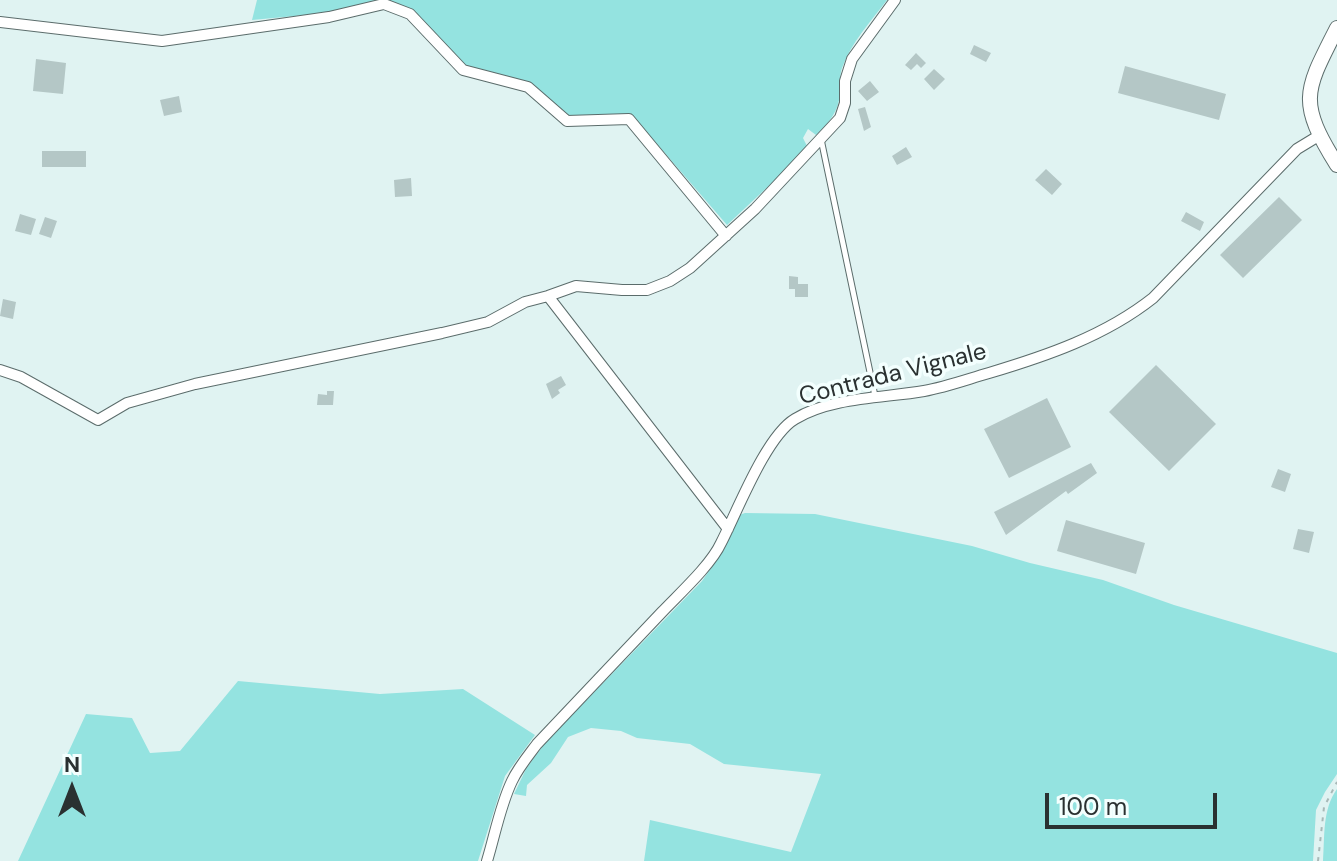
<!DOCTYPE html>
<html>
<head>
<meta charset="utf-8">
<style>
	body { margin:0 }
	#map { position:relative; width:1337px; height:861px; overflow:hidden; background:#e0f3f2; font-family:"DM Sans",sans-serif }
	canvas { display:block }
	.north { position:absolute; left:32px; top:749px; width:80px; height:80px; -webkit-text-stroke:6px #f3fffe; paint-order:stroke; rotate:0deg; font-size:22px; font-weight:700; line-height:32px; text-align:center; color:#2a3131 }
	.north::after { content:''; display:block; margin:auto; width:28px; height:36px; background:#2a3131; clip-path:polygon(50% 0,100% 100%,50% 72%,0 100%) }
	.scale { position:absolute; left:1045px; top:793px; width:172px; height:36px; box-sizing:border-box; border:4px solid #2a3131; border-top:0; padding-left:10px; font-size:24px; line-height:28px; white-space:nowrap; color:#2a3131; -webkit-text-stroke:6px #f3fffe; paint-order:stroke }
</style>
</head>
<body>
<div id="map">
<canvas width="1337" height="861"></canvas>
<div class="north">N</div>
<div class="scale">100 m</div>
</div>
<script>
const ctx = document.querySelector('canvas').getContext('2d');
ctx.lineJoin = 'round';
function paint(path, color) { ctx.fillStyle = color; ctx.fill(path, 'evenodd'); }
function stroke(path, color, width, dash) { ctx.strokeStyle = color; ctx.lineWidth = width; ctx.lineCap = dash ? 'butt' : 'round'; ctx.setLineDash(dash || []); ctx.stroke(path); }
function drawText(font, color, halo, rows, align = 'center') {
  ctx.font = font + ' "DM Sans",sans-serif'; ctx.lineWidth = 7; ctx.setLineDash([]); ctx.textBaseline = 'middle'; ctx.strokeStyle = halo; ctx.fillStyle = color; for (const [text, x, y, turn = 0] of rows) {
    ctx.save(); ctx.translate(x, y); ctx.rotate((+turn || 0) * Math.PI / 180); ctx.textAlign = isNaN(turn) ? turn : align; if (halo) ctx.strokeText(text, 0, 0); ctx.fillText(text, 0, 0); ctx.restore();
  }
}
const green = new Path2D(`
	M257,0H887C871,21 851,43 842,68C839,76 841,85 840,93C839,111 829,123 816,135L808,129L803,138L807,146L806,151L727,225L631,114L568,116L528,82L462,66L412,10L383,1L327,13L252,20Z
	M745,513L815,514L972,546L1030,563L1103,580L1174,605L1337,653V774L1325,792L1316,810L1313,861H644L650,820L791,852L821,774L724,764L690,744L637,738L621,731L591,728L568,737L551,763L527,785L526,796L514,794L526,769L544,744L702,581L725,548L739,515Z
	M238,681L380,694L463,689L535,735L505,776L478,861H18L86,714L132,718L150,753L180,751Z
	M1337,789V861H1323C1325,836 1322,810 1337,789Z`);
const building = new Path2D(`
	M974,45L991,53L986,62L970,54Z
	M916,53L926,63L921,68L917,64L911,70L905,65Z
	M36,59L66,63L63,94L33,91Z
	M1125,66L1226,94L1219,120L1118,93Z
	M934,69L945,79L934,90L924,79Z
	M870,81L879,92L867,101L858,91Z
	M179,96L182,112L164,116L160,100Z
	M865,107L871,127L864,131L858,109Z
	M906,147L912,157L897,165L892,156Z
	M42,151H86V167H42Z
	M1046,169L1062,184L1052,195L1035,180Z
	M411,178L412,196L395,197L394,180Z
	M1279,197L1302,220L1243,278L1220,255Z
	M1186,212L1204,222L1200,231L1181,221Z
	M20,214L36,219L31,235L15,231Z
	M45,217L57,221L51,238L39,234Z
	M789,276L798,277V284H808V297H795V289H789Z
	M3,299L16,302L13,319L0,316Z
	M1156,365L1216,424L1169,471L1109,412Z
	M561,376L566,385L558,390L560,393L552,399L546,384Z
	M327,391H334L333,405H317L318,394L327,395Z
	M1047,398L1071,447L1009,478L984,429Z
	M1091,463L1097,473L1068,494L1066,491L1006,535L994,512Z
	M1278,469L1291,474L1285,492L1271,487Z
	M1066,520L1145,543L1136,574L1057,551Z
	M1298,529L1314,532L1309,553L1293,549Z`);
const path = new Path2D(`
	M1318,861L1324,807L1337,782`);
const lane = new Path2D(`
	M821,139L875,396`);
const street = new Path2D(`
	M0,22L162,41L329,17L384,4L410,14L463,70L528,87L567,121L629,119L726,236
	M548,296L728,529
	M0,370L21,377L98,420L127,403L195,384L442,333L488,322L525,302L548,296L576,286L622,290H647L670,281L690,268L755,209L840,118L845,103V81L852,59L895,0
	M487,861C495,835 500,806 512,781C518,768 528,756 537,744C579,700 620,656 662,612C679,594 711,565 721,543C737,512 766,436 795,419C831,397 884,398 924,391C946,387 968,379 989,373C1046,356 1105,336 1153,298L1297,149L1320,135`);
const secondary = new Path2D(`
	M1337,28C1305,91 1297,101 1337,165`);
const streetNames = [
	["Contrada Vignale",893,375,-14]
];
paint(green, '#94e3e0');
paint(building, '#b4c7c6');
stroke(lane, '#5b6c6b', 7);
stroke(street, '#5b6c6b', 12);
stroke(secondary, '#5b6c6b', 16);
stroke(path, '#a8b8b7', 2, [4, 6]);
stroke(lane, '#fff', 5);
stroke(street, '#fff', 10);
stroke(secondary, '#fff', 14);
drawText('24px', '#2a3131', '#f3fffe', streetNames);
</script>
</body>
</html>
